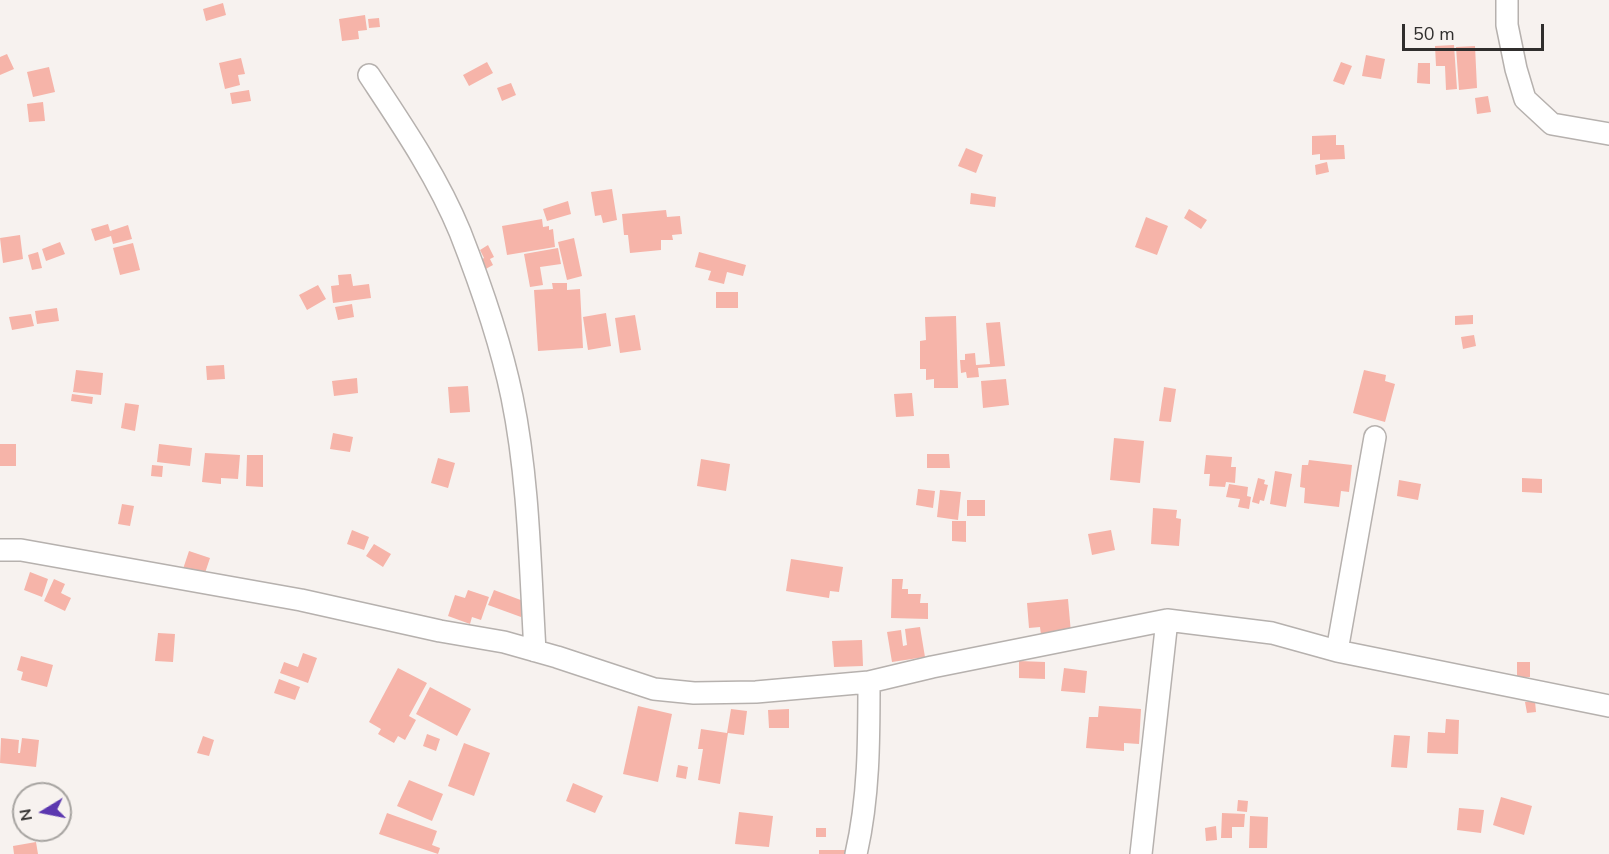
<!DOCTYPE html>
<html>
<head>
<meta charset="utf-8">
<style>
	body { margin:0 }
	#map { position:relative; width:1609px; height:854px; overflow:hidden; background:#f7f2ef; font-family:"Nunito Sans",sans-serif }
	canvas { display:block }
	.north { position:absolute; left:12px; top:782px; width:60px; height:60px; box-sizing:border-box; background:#f7f2ef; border:2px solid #a7a4a1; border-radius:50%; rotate:260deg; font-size:16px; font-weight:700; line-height:24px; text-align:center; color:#302e2d }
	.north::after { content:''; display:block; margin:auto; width:21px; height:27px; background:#5b37af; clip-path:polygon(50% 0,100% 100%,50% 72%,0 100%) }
	.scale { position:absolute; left:1402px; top:24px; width:142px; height:27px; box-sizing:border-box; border:3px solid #302e2d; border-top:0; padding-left:8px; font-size:18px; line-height:21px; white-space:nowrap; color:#302e2d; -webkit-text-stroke:4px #f7f2ef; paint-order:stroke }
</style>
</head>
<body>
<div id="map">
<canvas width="1609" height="854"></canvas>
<div class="north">N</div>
<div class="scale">50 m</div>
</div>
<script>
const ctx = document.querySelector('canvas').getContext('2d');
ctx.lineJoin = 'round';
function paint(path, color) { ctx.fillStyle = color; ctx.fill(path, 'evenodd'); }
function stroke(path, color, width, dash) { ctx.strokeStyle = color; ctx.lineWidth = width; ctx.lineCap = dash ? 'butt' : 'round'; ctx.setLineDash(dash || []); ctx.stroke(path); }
const building = new Path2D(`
	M223,3L226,15L206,21L203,9Z
	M365,15L367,30L358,31L359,39L342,41L339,19Z
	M379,18L380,27L369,28L368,19Z
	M1454,45L1457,89L1446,90L1445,66H1436L1435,46Z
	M1475,46L1477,88L1459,90L1456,47Z
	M7,54L14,69L0,75V57Z
	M1366,55L1385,59L1381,79L1362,76Z
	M241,58L245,74L238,75L240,85L225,89L219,63Z
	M487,62L493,73L469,86L463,75Z
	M1341,62L1352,66L1344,85L1333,81Z
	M1418,63H1430V84L1417,83Z
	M49,67L55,92L33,97L27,72Z
	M511,83L516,95L502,101L497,88Z
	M249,90L251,101L232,104L230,93Z
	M1488,96L1491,112L1477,114L1475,98Z
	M43,102L45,121L29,122L27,104Z
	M1336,135V145H1344L1345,159L1320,160V154L1312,155V136Z
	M966,148L983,155L976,173L958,166Z
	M1327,162L1329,172L1316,175L1315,165Z
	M612,189L617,220L603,223L601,215L595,216L591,192Z
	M971,193L996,197L995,207L970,204Z
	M568,201L571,214L547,221L543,209Z
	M1189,209L1207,220L1201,229L1184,218Z
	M666,210L667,217L680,216L682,234L672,235L673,240H661V250L630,253L628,235H624L622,214Z
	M1146,217L1168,226L1157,255L1135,247Z
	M542,219L543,227L549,226V230L553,229L555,247L507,255L502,226Z
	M108,224L110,231L128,225L132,239L113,244L111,236L95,241L91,229Z
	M20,235L23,259L3,263L0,238Z
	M574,238L582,276L567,280L558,242Z
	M60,242L65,254L46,261L42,249Z
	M133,243L140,270L120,275L113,248Z
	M488,245L494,257L490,259L493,265L482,271L477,262L484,258L480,250Z
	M558,248L561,264L540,267L543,285L530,287L524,254Z
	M38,252L42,268L32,270L28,255Z
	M699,252L746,265L743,276L727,272L724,284L708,280L711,271L695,267Z
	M351,274L353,286L369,284L371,298L333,303L331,286L339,285L338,275Z
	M552,283H567V290L580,289L583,348L538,351L534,290L553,289Z
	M318,285L326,299L307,310L299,295Z
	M716,292H738V308H716Z
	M352,304L354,317L338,320L335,307Z
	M57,308L59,321L37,324L35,311Z
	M606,313L611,346L588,350L583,317Z
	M31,314L34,326L12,330L9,317Z
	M635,315L641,350L620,353L615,318Z
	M1473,315V324L1455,325V316Z
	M956,316L958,388H934V379L926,380V369H920V341L926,340L925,317Z
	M1000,322L1005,366L978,368L979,377L967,378L966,372L961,373L960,360H965V354L975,353L976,365L990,364L986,323Z
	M1474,335L1476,346L1463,349L1461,337Z
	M224,365L225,379L207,380L206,366Z
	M76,370L103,373L101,395L73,392Z
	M1364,370L1386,375L1385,381L1395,384L1385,422L1353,413Z
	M357,378L358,393L334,396L332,381Z
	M1006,379L1009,405L983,408L981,381Z
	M468,386L470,412L450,413L448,387Z
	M1164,387L1176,389L1171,422L1159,421Z
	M912,393L914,416L896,417L894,394Z
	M72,394L93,397L92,404L71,401Z
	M125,403L139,405L135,431L121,428Z
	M333,433L353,437L350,452L330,449Z
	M1114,438L1144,441L1140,483L1110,480Z
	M0,444H16V466H0Z
	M159,444L192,448L190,466L157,462Z
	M205,453L240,455L238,479L221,478V484L202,482Z
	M927,454H949L950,468H927Z
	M247,455H263V487L246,486Z
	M1206,455L1232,457L1231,467H1236L1235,483L1226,482L1225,487L1209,486L1210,474H1204Z
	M438,458L455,463L448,488L431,483Z
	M701,459L730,464L726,491L697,486Z
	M1309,460L1352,465L1349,492L1341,491L1339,507L1304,503L1305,488L1300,487L1302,465H1308Z
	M152,465L163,466L162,477L151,476Z
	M1275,471L1292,474L1286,507L1270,504Z
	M1258,478L1265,480L1264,484L1268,485L1264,501L1260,500L1259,504L1252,502Z
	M1522,478L1542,479V493L1522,492Z
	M1399,480L1421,484L1418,500L1397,496Z
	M1229,484L1248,487L1247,496L1251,497L1249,509L1238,507L1240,499L1226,497Z
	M918,489L935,491L933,508L916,505Z
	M940,490L961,492L958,520L937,517Z
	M967,500H985V516H967Z
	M122,504L134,506L130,526L118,524Z
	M1153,508L1177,510L1176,518L1181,519L1179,546L1151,544Z
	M952,521H966V542L952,541Z
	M352,530L369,537L364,550L347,544Z
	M1111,530L1115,550L1092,555L1088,534Z
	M374,544L391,554L383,567L366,556Z
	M189,551L210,558L204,576L183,569Z
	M791,559L843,567L839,592L830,591L829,598L786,591Z
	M30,572L48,579L42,597L24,590Z
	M54,579L65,584L61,593L71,598L65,611L44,601Z
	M892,579H903L902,589H908V594H921L920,603H928V619L891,618Z
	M468,590L489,597L481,620L472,617L470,624L448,616L455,595L465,598Z
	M494,590L526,602L521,617L488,605Z
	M1068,599L1071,633L1041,635L1040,627L1029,628L1027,603Z
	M920,627L925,657L892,662L887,632L901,630L903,646L907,645L905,629Z
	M158,633L175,634L173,662L155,661Z
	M862,640L863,666L834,667L832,641Z
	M303,653L317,658L308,683L280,673L284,662L298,667Z
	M21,656L53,665L47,687L21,680L23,672L17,670Z
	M1019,661L1045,662V679L1019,678Z
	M1517,662H1530V677L1517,678Z
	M398,668L427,683L409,716L416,720L405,740L398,736L394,743L378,734L381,729L369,722Z
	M1064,668L1087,671L1085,693L1061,691Z
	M279,679L300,687L295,700L274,693Z
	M430,687L471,709L457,736L416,714Z
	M1535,701L1536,712L1527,713L1525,702Z
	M638,706L672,714L658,782L623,774Z
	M1099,706L1141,709L1139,744L1124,743V751L1086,748L1089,717H1098Z
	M731,709L747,711L744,735L728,733L720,784L698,780L703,749H698L701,729L727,733Z
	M789,709V728H769L768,710Z
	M1446,719L1459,720L1458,754L1427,753L1428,732L1445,733Z
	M427,734L440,739L436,751L423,746Z
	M1394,735L1410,736L1407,768L1391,767Z
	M203,736L214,740L209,756L197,753Z
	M1,738L19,740L18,753H20L22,738L39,740L36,767L0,763Z
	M464,743L490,753L474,796L448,786Z
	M678,765L688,767L686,779L676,777Z
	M409,780L443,794L432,821L397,806Z
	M573,783L603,796L595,813L566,801Z
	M1501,797L1532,806L1524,835L1493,825Z
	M1238,800L1248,801L1247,812L1237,811Z
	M1459,808L1484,810L1481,833L1457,830Z
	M739,812L773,816L769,847L735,844Z
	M387,813L437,831L432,845L440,848L438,854L379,834Z
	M1222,813L1245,814L1244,827H1232V838H1221Z
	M1250,816L1268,817L1267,848H1249Z
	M1216,826L1217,840L1206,841L1205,828Z
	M816,828H826V837H816Z
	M36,842L38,854H14L13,846Z
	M819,850H846V854H819Z`);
const minor = new Path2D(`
	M1507,0V25L1516,69L1525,99L1552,124L1609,134
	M369,75C402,125 437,176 460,232C480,283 501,344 512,397C529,480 530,567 535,651
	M0,550H21L301,600L440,631L504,642L557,657L654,689L694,693L756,692L869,682L932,667L1167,620L1272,633L1337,651L1609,706
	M1337,651L1375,437
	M856,854C869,798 869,740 869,682
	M1141,854L1167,620`);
paint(building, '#f6b4a9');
stroke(minor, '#b6b1ae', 24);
stroke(minor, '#fff', 21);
</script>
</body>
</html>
